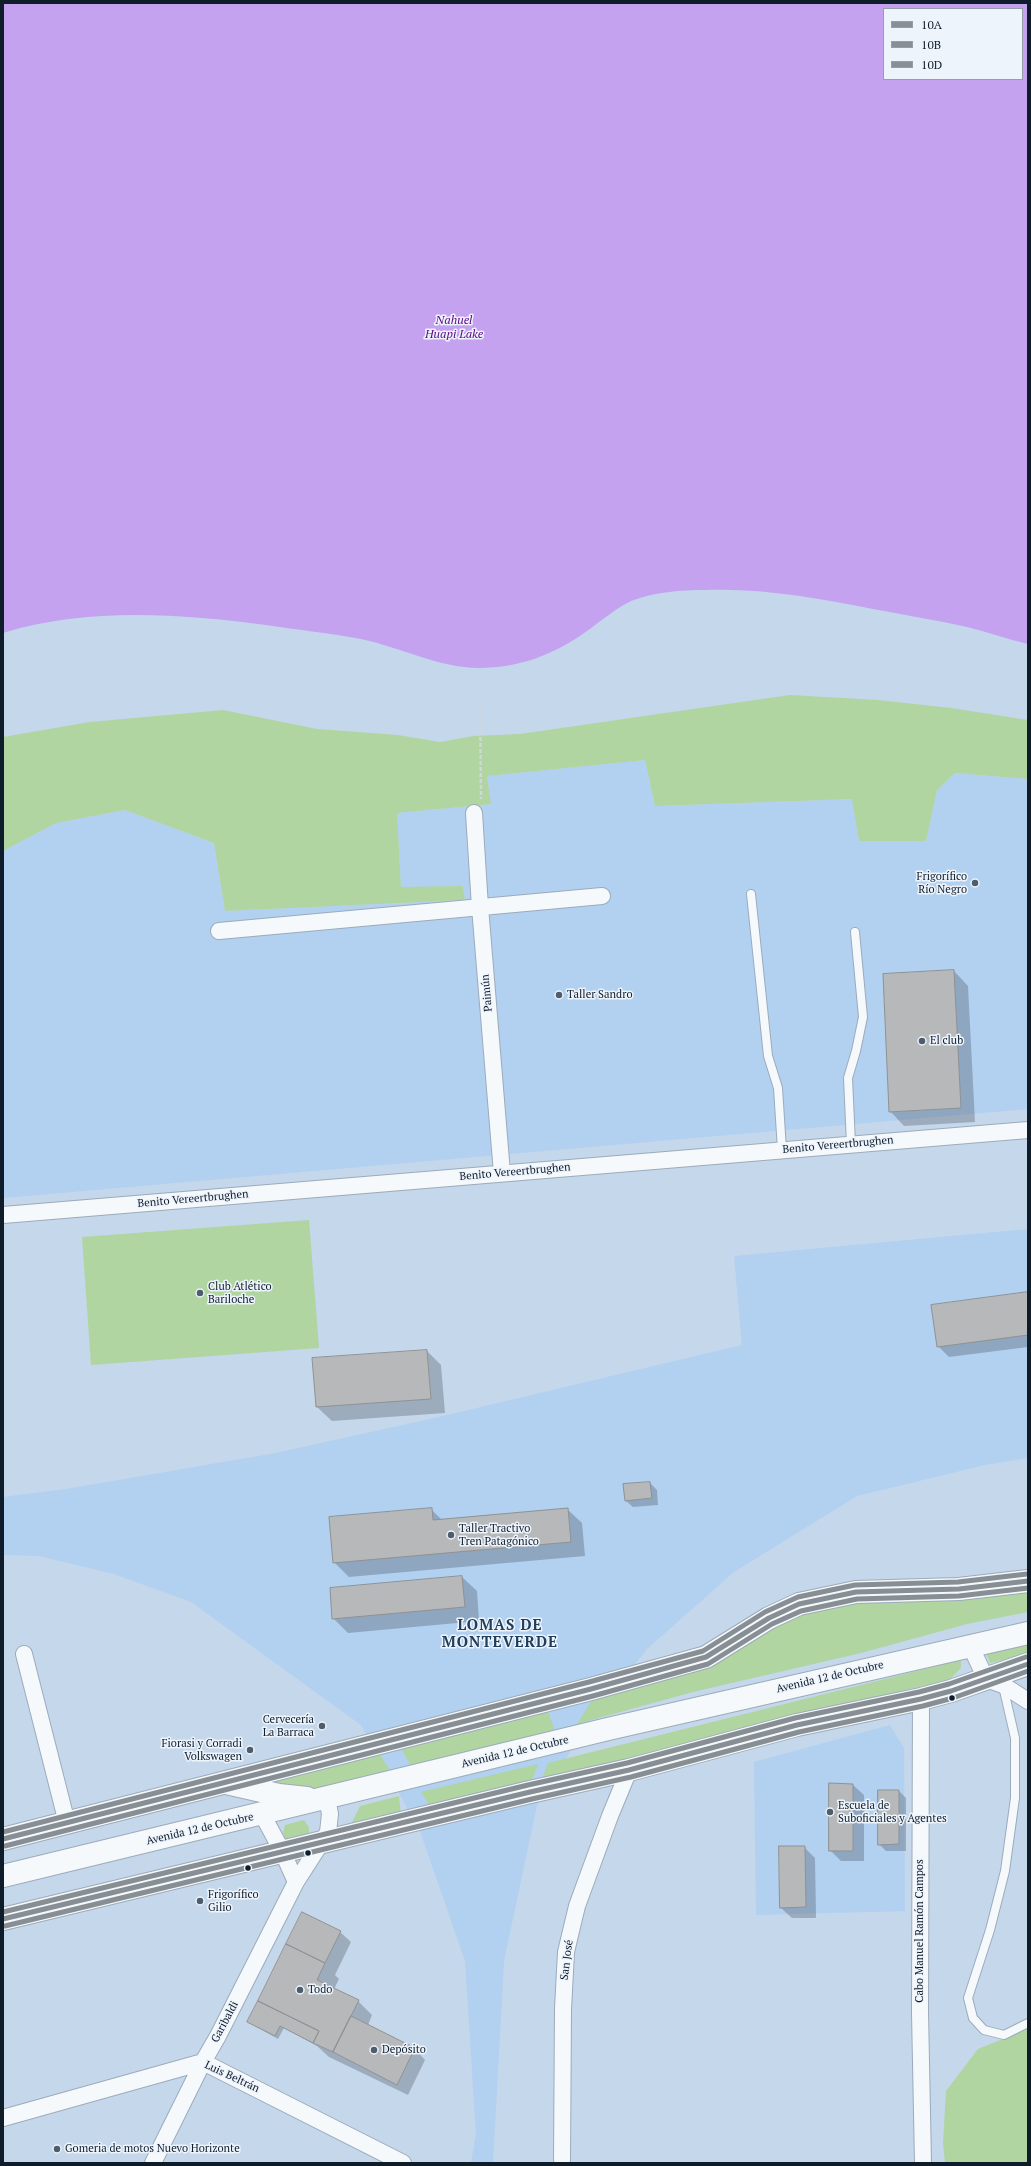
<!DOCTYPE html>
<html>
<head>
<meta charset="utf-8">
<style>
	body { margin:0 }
	#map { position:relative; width:1031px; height:2166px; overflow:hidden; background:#c4d7eb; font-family:"PT Serif",serif }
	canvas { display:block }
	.frame { position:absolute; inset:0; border:4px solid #0f1c2a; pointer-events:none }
	.legend { position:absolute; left:883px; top:8px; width:140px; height:72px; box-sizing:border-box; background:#edf4fc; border:1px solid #949ea8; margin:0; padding:5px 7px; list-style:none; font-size:12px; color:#0f1c2a }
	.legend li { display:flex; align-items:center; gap:8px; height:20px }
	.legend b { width:20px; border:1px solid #949ea8 }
</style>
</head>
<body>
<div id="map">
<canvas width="1031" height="2166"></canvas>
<div class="frame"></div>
<ul class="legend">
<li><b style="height:5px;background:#878e94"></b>10A</li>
<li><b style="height:5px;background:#878e94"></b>10B</li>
<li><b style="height:5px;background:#878e94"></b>10D</li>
</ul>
</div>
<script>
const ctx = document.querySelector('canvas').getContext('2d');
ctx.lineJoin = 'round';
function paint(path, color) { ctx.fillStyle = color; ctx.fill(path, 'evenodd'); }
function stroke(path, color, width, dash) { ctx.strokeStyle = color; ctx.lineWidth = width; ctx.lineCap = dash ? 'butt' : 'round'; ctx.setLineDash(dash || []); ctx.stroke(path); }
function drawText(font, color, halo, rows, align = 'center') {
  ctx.font = font + ' "PT Serif",serif'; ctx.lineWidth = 3; ctx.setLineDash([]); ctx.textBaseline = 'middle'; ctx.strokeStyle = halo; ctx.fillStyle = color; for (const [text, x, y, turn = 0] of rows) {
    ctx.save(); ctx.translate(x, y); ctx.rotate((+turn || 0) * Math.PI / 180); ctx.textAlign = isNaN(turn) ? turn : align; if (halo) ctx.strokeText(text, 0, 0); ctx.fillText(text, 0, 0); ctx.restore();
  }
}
const built = new Path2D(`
	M645,760L655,806L853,799L859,841H926L937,790L955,773L1028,779V1109L3,1198V851L56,823L125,810L214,843L225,911L465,900L463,886L401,888L397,813L491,804L487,776Z
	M1028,1229V1458L985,1465L857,1496L734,1572L649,1647L595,1712L537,1805L504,1961L493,2163H471L476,2134L465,1961L420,1831L361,1725L191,1602L114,1574L39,1556L3,1555V1497L66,1489L276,1453L439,1417L742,1345L734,1256Z
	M890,1725L904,1748L905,1911L756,1915L754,1762Z`);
const green = new Path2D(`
	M790,695L878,700L951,708L1028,720V779L955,773L937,790L926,841H859L852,799L655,806L645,760L487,776L491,804L397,813L401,887L463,886L465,900L225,911L214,843L125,810L56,823L3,851V737L90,722L223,710L317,729L398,735L440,742L474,736L520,734Z
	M309,1220L319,1348L91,1365L82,1237Z
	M1028,1588V1612L967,1624L861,1653L693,1692L577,1724L593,1699L819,1603Z
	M1028,1644V1656L990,1663L986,1653Z
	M961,1660V1668L947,1682L909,1689L664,1755L541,1782L548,1763Z
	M548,1712L555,1731L411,1766L401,1748Z
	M379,1753L391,1772L306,1790L258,1784Z
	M538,1764L530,1786L431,1808L421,1792Z
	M399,1796L401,1816L349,1828L360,1806Z
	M304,1820L309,1827V1835L287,1841L283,1833L285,1825Z
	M1028,2029V2163H945L943,2143L946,2091L978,2049Z`);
const water = new Path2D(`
	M3,3H1028V644C1007,639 987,632 967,627C936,620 904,615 873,609C817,598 762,588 705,590C681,590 654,592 631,601C616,608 601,621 587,631C555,654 520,668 479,668C439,668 400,647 361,639C330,633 298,630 266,625C179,614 88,607 3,633ZM884,9H1022V79H884Z`);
const shadow = new Path2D(`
	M954,971L968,986L975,1122L904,1126L890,1111Z
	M1028,1293V1347L949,1357L938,1346Z
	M427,1351L441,1365L445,1413L332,1421L317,1407Z
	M650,1483L657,1490L658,1505L633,1507L625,1500Z
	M431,1509L442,1520L567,1509L582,1523L585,1556L349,1577L334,1562Z
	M462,1577L477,1591L479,1621L348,1633L333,1618Z
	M830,1784L853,1785L864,1795V1861H841L830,1850Z
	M899,1791L906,1798V1851H886L879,1844Z
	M804,1847L815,1858L816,1918H792L781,1908Z
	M340,1932L351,1942L335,1975L339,1979L334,1989L358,2001L372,2015L368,2025L415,2049L425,2060L408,2095L329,2057L317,2046L284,2028L278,2039L248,2022Z`);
const building = new Path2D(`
	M954,970L961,1108L889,1112L883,974Z
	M1028,1292V1335L937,1347L931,1305Z
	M427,1350L431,1399L316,1407L312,1358Z
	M650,1482L652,1498L625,1501L623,1484Z
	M432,1508L433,1520L568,1508L571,1542L333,1563L329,1517Z
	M462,1576L465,1607L332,1619L330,1588Z
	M829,1783L853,1784V1851H829Z
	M878,1790H899V1844L878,1845Z
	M779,1846H805L806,1907L780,1908Z
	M302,1912L341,1931L325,1963L286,1944Z
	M286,1944L325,1963L317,1980L359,2000L333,2052L313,2043L319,2031L258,2001Z
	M258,2001L319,2031L313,2043L280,2026L275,2036L247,2022Z
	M351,2016L415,2048L397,2085L333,2052Z`);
const path = new Path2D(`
	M480,701L481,799
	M1025,1717L1028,1722`);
const lane = new Path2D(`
	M751,894L768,1056L778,1088L782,1150
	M851,1144L848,1078L856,1051L863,1017L855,932
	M1003,1686L1015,1738V1798L1005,1871L990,1930L968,1998L973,2018L984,2030L1004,2035L1028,2023`);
const street = new Path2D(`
	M474,813L480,907L502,1173
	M219,931L602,896
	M3,1215L1028,1130
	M970,1645L986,1679L1003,1685L1028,1701
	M24,1654L67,1823
	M921,1699L920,2012L923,2163
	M262,1814L282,1851L296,1882
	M3,2118L203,2062L403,2163
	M562,2160L563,2009L566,1952L577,1906L610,1816L629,1770
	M153,2163L203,2062L218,2036L296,1882L328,1832L330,1814L327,1798`);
const secondary = new Path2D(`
	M3,1839L591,1689L706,1657L769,1618L799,1604L856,1592L959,1589L1028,1581
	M3,1919L530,1792L629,1770L797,1725L921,1699L951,1691L1028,1664`);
const primary = new Path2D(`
	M226,1783L279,1795L307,1798
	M3,1876L608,1729L1028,1633`);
const bus1 = new Path2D(`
	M3,1839L591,1689L706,1657L769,1618L799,1604L856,1592L959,1589L1028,1581
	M3,1919L530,1792L629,1770L797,1725L921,1699L951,1691L1028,1664`);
const bus2 = new Path2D(`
	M5,1846L593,1696L708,1664L772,1624L801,1611L857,1599L959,1596L1028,1588
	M5,1926L532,1799L631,1777L799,1732L923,1706L953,1698L1028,1671`);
const bus3 = new Path2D(`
	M3,1832L589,1682L703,1651L765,1612L798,1597L855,1585L958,1582L1027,1574
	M3,1912L528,1785L627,1763L795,1718L919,1692L949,1684L1026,1657`);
const markers = [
	[975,883,4,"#4e5d6e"],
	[559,995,4,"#4e5d6e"],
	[922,1041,4,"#4e5d6e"],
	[200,1293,4,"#4e5d6e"],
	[451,1535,4,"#4e5d6e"],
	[952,1698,3.5,"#0f1c2a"],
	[322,1726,4,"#4e5d6e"],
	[250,1750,4,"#4e5d6e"],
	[830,1812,4,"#4e5d6e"],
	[308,1853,3.5,"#0f1c2a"],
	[248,1868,3.5,"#0f1c2a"],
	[200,1901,4,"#4e5d6e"],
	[300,1990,4,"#4e5d6e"],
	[374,2050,4,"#4e5d6e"],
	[57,2149,4,"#4e5d6e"]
];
const poiNames = [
	["Frigorífico",967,877,"right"],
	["Río Negro",967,890,"right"],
	["Taller Sandro",567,995],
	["El club",930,1041],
	["Club Atlético",208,1287],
	["Bariloche",208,1300],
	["Taller Tractivo",459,1529],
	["Tren Patagónico",459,1542],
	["Cervecería",314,1720,"right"],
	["La Barraca",314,1733,"right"],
	["Fiorasi y Corradi",242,1744,"right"],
	["Volkswagen",242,1757,"right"],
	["Escuela de",838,1806],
	["Suboficiales y Agentes",838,1819],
	["Frigorífico",208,1895],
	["Gilio",208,1908],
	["Todo",308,1990],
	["Depósito",382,2050],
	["Gomeria de motos Nuevo Horizonte",65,2149]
];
const streetNames = [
	["Paimún",487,993,-95],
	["Benito Vereertbrughen",838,1145,-5],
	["Benito Vereertbrughen",515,1172,-5],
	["Benito Vereertbrughen",193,1199,-5],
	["Avenida 12 de Octubre",830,1677,-13],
	["Avenida 12 de Octubre",515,1752,-13],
	["Avenida 12 de Octubre",200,1829,-13],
	["Cabo Manuel Ramón Campos",920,1931,-90],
	["San José",567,1960,-83],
	["Garibaldi",225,2022,-62],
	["Luis Beltrán",232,2077,25]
];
const waterNames = [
	["Nahuel",454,321],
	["Huapi Lake",454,335]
];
const districtNames = [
	["LOMAS DE",500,1626],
	["MONTEVERDE",500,1643]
];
paint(built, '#b2d0f0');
paint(green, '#b0d5a0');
paint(water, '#c5a2ef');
paint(shadow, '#0003');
paint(building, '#b6b8ba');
stroke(building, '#8f9294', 1);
stroke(lane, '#9cabbb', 10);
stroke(street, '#9cabbb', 18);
stroke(secondary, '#9cabbb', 24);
stroke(primary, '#9cabbb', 24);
stroke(path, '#d0d6dd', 2.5, [4, 2]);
stroke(lane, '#f6f9fc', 8);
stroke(street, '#f6f9fc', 16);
stroke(secondary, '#f6f9fc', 22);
stroke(primary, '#f6f9fc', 22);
stroke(bus1, '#878e94', 5);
stroke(bus2, '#878e94', 5);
stroke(bus3, '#878e94', 5);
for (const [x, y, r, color] of markers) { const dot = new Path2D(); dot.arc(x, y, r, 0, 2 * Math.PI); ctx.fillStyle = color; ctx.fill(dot); stroke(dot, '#edf4fc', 1.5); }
drawText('11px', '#0f1c2a', '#edf4fc', poiNames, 'left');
drawText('11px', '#0f1c2a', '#edf4fc', streetNames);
drawText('italic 12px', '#600a8a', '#edf4fc', waterNames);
ctx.letterSpacing = '1px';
drawText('bold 15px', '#203e5c', '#edf4fc', districtNames);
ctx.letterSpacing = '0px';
</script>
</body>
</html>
